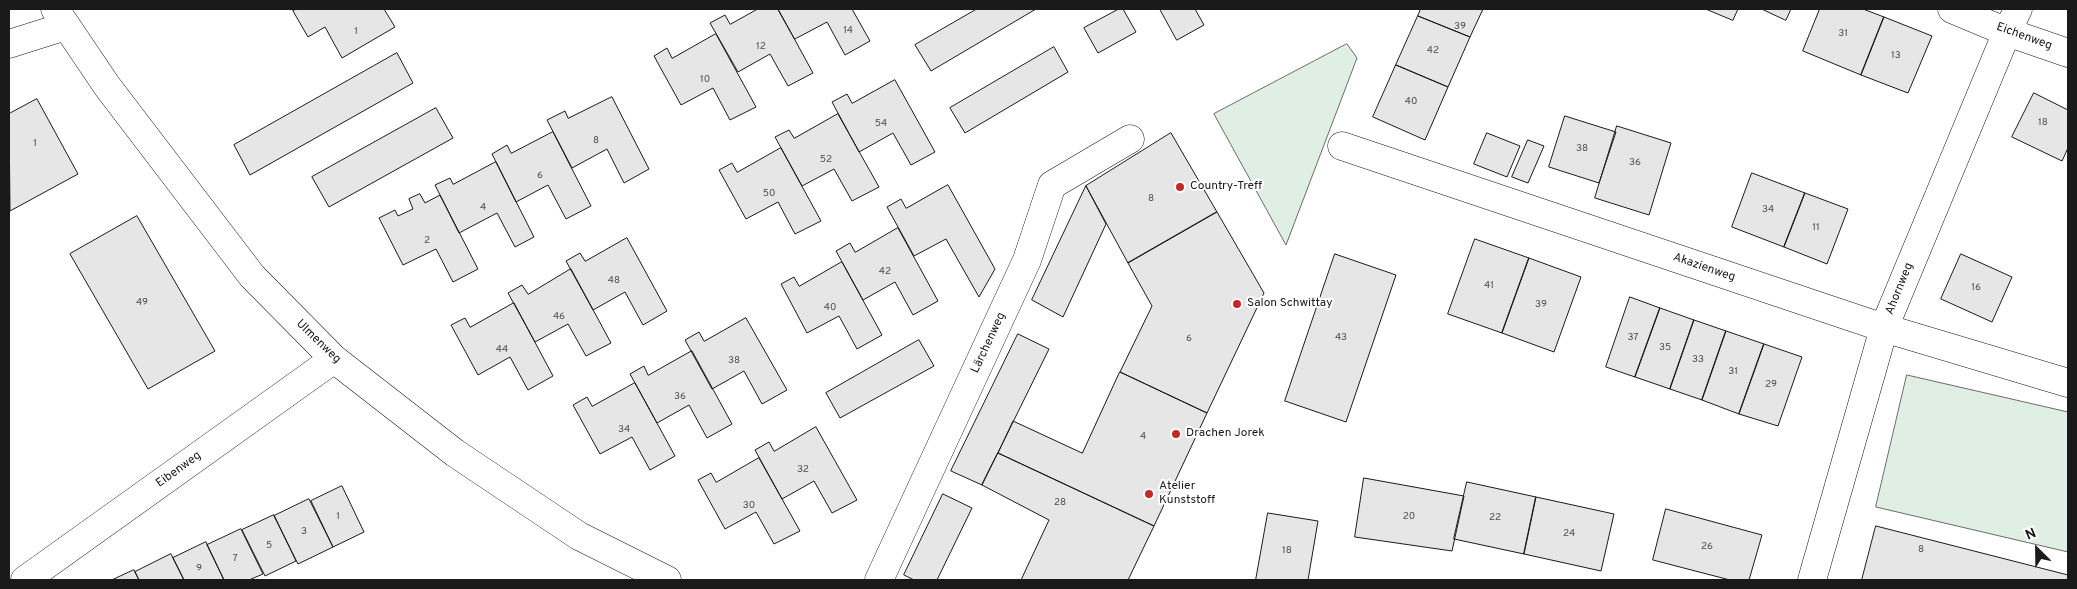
<!DOCTYPE html>
<html>
<head>
<meta charset="utf-8">
<style>
	body { margin:0 }
	#map { position:relative; width:2077px; height:589px; overflow:hidden; background:#fff; font-family:Overpass,sans-serif }
	canvas { display:block }
	.frame { position:absolute; inset:0; border:10px solid #1a1a1a; pointer-events:none }
	.north { position:absolute; left:2012px; top:524px; width:50px; height:50px; -webkit-text-stroke:4px #fff; paint-order:stroke; rotate:337deg; font-size:14px; font-weight:700; line-height:20px; text-align:center; color:#1a1a1a }
	.north::after { content:''; display:block; margin:auto; width:18px; height:22px; background:#1a1a1a; clip-path:polygon(50% 0,100% 100%,50% 72%,0 100%) }
</style>
</head>
<body>
<div id="map">
<canvas width="2077" height="589"></canvas>
<div class="frame"></div>
<div class="north">N</div>
</div>
<script>
const ctx = document.querySelector('canvas').getContext('2d');
ctx.lineJoin = 'round';
function paint(path, color) { ctx.fillStyle = color; ctx.fill(path, 'evenodd'); }
function stroke(path, color, width, dash) { ctx.strokeStyle = color; ctx.lineWidth = width; ctx.lineCap = dash ? 'butt' : 'round'; ctx.setLineDash(dash || []); ctx.stroke(path); }
function drawText(font, color, halo, rows, align = 'center') {
  ctx.font = font + ' Overpass,sans-serif'; ctx.lineWidth = 4; ctx.setLineDash([]); ctx.textBaseline = 'middle'; ctx.strokeStyle = halo; ctx.fillStyle = color; for (const [text, x, y, turn = 0] of rows) {
    ctx.save(); ctx.translate(x, y); ctx.rotate((+turn || 0) * Math.PI / 180); ctx.textAlign = isNaN(turn) ? turn : align; if (halo) ctx.strokeText(text, 0, 0); ctx.fillText(text, 0, 0); ctx.restore();
  }
}
const green = new Path2D(`
	M1347,44L1357,58L1286,245L1214,114Z
	M1907,375L2068,412V552L1876,507Z`);
const building = new Path2D(`
	M297,9H384L395,27L342,58L325,27L308,37L293,11Z
	M758,9H778L813,73L788,86L770,54L738,72L710,23L725,15L730,24Z
	M778,9H852L870,41L845,55L827,22L795,39Z
	M977,9H1036L931,71L915,45Z
	M1119,9H1123L1136,32L1098,53L1084,28Z
	M1160,9H1195L1204,25L1177,40Z
	M1421,9H1483L1470,37L1418,16Z
	M1706,9H1738L1733,20Z
	M1762,9H1791L1786,20Z
	M1820,9H1863L1884,17L1861,75L1803,51Z
	M1418,16L1470,37L1448,87L1396,65Z
	M1884,17L1932,36L1908,93L1861,75Z
	M716,34L756,107L730,120L713,88L681,105L654,56L667,48L672,58Z
	M1054,47L1068,72L965,133L950,108Z
	M397,53L413,83L250,175L234,145Z
	M1396,65L1448,87L1425,140L1373,117Z
	M895,80L935,152L911,165L893,133L859,152L832,102L847,94L852,103Z
	M2034,93L2068,110V148L2062,161L2012,137Z
	M612,97L649,169L624,183L607,149L572,168L547,120L565,111L568,118Z
	M37,99L78,174L10,211L9,114Z
	M436,108L453,138L329,207L312,177Z
	M838,114L879,187L852,201L834,169L802,186L775,137L789,130L794,138Z
	M1565,116L1616,132L1599,183L1549,167Z
	M1617,126L1671,143L1649,215L1595,198Z
	M553,132L591,206L566,219L548,185L516,202L492,154L507,145L511,153Z
	M1171,133L1217,212L1128,263L1086,186Z
	M1487,133L1520,146L1507,177L1474,164Z
	M1528,140L1544,146L1528,183L1512,177Z
	M781,148L821,221L795,234L778,202L746,219L719,170L732,163L737,172Z
	M496,162L534,237L515,247L497,213L459,233L435,185L450,178L453,184Z
	M1752,173L1805,193L1784,247L1732,227Z
	M948,185L995,269L979,297L946,239L914,256L887,207L901,199L906,208Z
	M1086,186L1106,224L1063,317L1032,300Z
	M1805,193L1848,209L1827,264L1784,247Z
	M420,194L425,203L440,195L478,269L453,282L436,249L403,265L379,218L395,210L398,216L413,209L409,199Z
	M1217,212L1264,293L1207,413L1120,372L1152,306L1128,263Z
	M137,216L215,351L148,389L70,254Z
	M898,228L938,301L913,315L895,282L863,300L836,251L850,243L855,252Z
	M627,238L667,311L643,325L625,292L593,310L566,261L580,253L585,261Z
	M1475,239L1529,258L1502,333L1448,314Z
	M1335,254L1396,275L1346,422L1285,401Z
	M1961,254L2012,277L1992,322L1941,299Z
	M1529,258L1581,277L1554,352L1502,333Z
	M842,262L882,335L857,349L839,316L807,333L781,284L794,277L799,286Z
	M571,269L611,343L586,356L568,324L535,342L508,293L522,285L528,294Z
	M1630,297L1660,308L1635,377L1606,367Z
	M514,303L553,376L528,390L510,357L478,375L451,325L465,318L470,327Z
	M1660,308L1694,320L1670,389L1635,377Z
	M746,318L787,390L762,404L744,371L712,389L685,340L699,332L704,341Z
	M1694,320L1726,331L1702,400L1670,389Z
	M1726,331L1764,344L1739,414L1702,400Z
	M1018,334L1049,349L982,485L951,471Z
	M919,340L934,366L840,418L826,393Z
	M1764,344L1802,357L1778,426L1739,414Z
	M692,351L732,424L707,438L689,405L657,423L630,374L644,366L648,375Z
	M1120,372L1207,413L1154,526L998,453L1013,421L1082,453Z
	M635,383L675,456L650,470L632,437L600,454L573,405L587,397L592,406Z
	M816,427L857,500L832,513L814,481L782,499L755,450L769,442L774,451Z
	M998,453L1154,526L1128,580H1021L1049,520L982,485Z
	M759,458L800,531L774,544L756,512L725,529L698,480L711,473L716,482Z
	M1364,478L1464,496L1452,551L1355,537Z
	M1467,482L1536,497L1524,554L1454,539Z
	M342,486L364,532L333,547L311,501Z
	M943,494L972,508L937,580H914L904,575Z
	M1536,497L1614,514L1601,571L1524,554Z
	M309,499L333,547L298,564L274,516Z
	M1666,509L1762,535L1749,580H1730L1653,560Z
	M1268,513L1318,521L1308,580H1256Z
	M274,515L296,561L265,576L242,530Z
	M1876,526L2068,575V580H1862Z
	M241,529L263,574L249,580H224L207,545Z
	M206,542L224,580H184L173,558Z
	M171,554L184,580H139L135,572Z
	M134,570L139,580H112Z`);
const minor = new Path2D(`
	M1952,9L2007,32L2068,53
	M9,44L66,26
	M1342,146L1884,328L2068,383
	M25,580L334,359
	M879,580L1027,260L1052,185L1130,139`);
const tertiary = new Path2D(`
	M55,9L107,86L252,276L334,359L455,453L579,536L667,580
	M1812,580L1884,328L2007,32L2018,9`);
const markers = [
	[1180,187,5,"#c62828"],
	[1237,304,5,"#c62828"],
	[1176,434,5,"#c62828"],
	[1149,494,5,"#c62828"]
];
const numberNames = [
	["39",1460,27],
	["14",848,31],
	["1",356,32],
	["31",1843,34],
	["12",761,47],
	["42",1433,51],
	["13",1896,56],
	["10",705,80],
	["40",1411,102],
	["18",2043,123],
	["54",881,124],
	["8",596,141],
	["1",35,144],
	["38",1582,149],
	["52",826,160],
	["36",1635,163],
	["6",540,176],
	["50",769,194],
	["8",1151,199],
	["4",483,208],
	["34",1768,210],
	["11",1816,228],
	["2",427,241],
	["42",885,272],
	["48",614,281],
	["41",1489,286],
	["16",1976,288],
	["49",142,303],
	["39",1541,305],
	["40",830,308],
	["46",559,317],
	["43",1341,338],
	["37",1633,338],
	["6",1189,339],
	["35",1665,348],
	["44",502,350],
	["33",1698,360],
	["38",734,361],
	["31",1733,372],
	["29",1771,385],
	["36",680,397],
	["34",624,430],
	["4",1143,437],
	["32",803,470],
	["28",1060,503],
	["30",749,506],
	["1",338,517],
	["20",1409,517],
	["22",1495,518],
	["3",304,532],
	["24",1569,534],
	["5",269,546],
	["26",1707,547],
	["8",1921,550],
	["18",1287,551],
	["7",235,559],
	["9",199,569]
];
const streetNames = [
	["Eichenweg",2024,37,20],
	["Akazienweg",1704,268,19],
	["Ahornweg",1900,289,-68],
	["Ulmenweg",318,342,44],
	["Lärchenweg",989,343,-65],
	["Eibenweg",179,470,-36]
];
const poiNames = [
	["Country-Treff",1190,187],
	["Salon Schwittay",1247,304],
	["Drachen Jorek",1186,434],
	["Atelier",1159,487],
	["Kunststoff",1159,501]
];
paint(green, '#e0efe3');
stroke(green, '#6a6a6a', 1);
paint(building, '#e6e6e6');
stroke(building, '#1a1a1a', 1);
stroke(minor, '#1a1a1a', 29);
stroke(tertiary, '#1a1a1a', 29);
stroke(minor, '#fff', 28);
stroke(tertiary, '#fff', 28);
for (const [x, y, r, color] of markers) { const dot = new Path2D(); dot.arc(x, y, r, 0, 2 * Math.PI); ctx.fillStyle = color; ctx.fill(dot); stroke(dot, '#fff', 2); }
drawText('10px', '#4d4d4d', null, numberNames);
drawText('12px', '#1a1a1a', '#fff', streetNames);
drawText('12px', '#1a1a1a', '#fff', poiNames, 'left');
</script>
</body>
</html>
